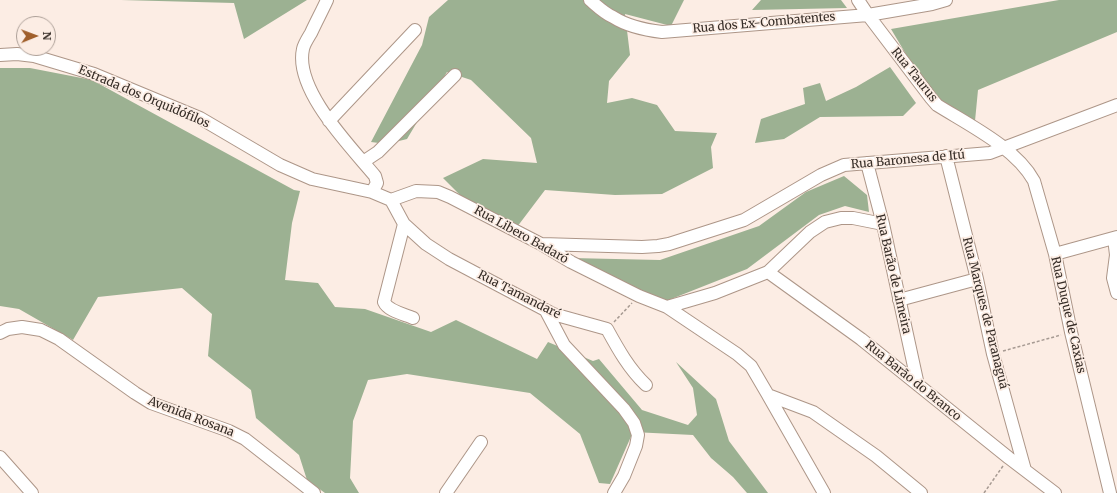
<!DOCTYPE html>
<html>
<head>
<meta charset="utf-8">
<style>
	body { margin:0 }
	#map { position:relative; width:1117px; height:493px; overflow:hidden; background:#fcede4; font-family:Merriweather,serif }
	canvas { display:block }
	.north { position:absolute; left:16px; top:16px; width:40px; height:40px; box-sizing:border-box; background:#fcede4; border:1px solid #ada098; border-radius:50%; rotate:89deg; font-size:11px; font-weight:700; line-height:16px; text-align:center; color:#362d27 }
	.north::after { content:''; display:block; margin:auto; width:14px; height:18px; background:#a05f2b; clip-path:polygon(50% 0,100% 100%,50% 72%,0 100%) }
</style>
</head>
<body>
<div id="map">
<canvas width="1117" height="493"></canvas>
<div class="north">N</div>
</div>
<script>
const ctx = document.querySelector('canvas').getContext('2d');
ctx.lineJoin = 'round';
function paint(path, color) { ctx.fillStyle = color; ctx.fill(path, 'evenodd'); }
function stroke(path, color, width, dash) { ctx.strokeStyle = color; ctx.lineWidth = width; ctx.lineCap = dash ? 'butt' : 'round'; ctx.setLineDash(dash || []); ctx.stroke(path); }
function drawText(font, color, halo, rows, align = 'center') {
  ctx.font = font + ' Merriweather,serif'; ctx.lineWidth = 3.5; ctx.setLineDash([]); ctx.textBaseline = 'middle'; ctx.strokeStyle = halo; ctx.fillStyle = color; for (const [text, x, y, turn = 0] of rows) {
    ctx.save(); ctx.translate(x, y); ctx.rotate((+turn || 0) * Math.PI / 180); ctx.textAlign = isNaN(turn) ? turn : align; if (halo) ctx.strokeText(text, 0, 0); ctx.fillText(text, 0, 0); ctx.restore();
  }
}
const forest = new Path2D(`
	M121,0H307L244,39L234,3Z
	M448,0H684L671,26L625,14L630,55L609,81L607,103L632,98L657,105L675,131L717,133L711,147L713,168L662,194L615,195L545,190L517,227L463,198L443,178L483,159L537,163L531,138L471,80L447,72L407,139L387,144L371,142L422,45L429,17Z
	M761,0H841L847,8L752,10Z
	M1059,0H1117V32L978,90L975,121L929,93L891,29Z
	M890,67L916,103L903,116L820,117L784,139L755,143L761,119L805,104L803,88L820,83L826,101L856,87Z
	M0,68H30L92,80L294,190L300,191L292,223L285,280L318,283L335,307L365,309L431,332L456,320L537,359L548,342L593,361L599,359L642,410L688,425L697,415L693,388L676,362L716,399L729,441L768,493H747L733,477L711,458L693,435L633,432L610,484L599,483L580,434L530,393L407,374L368,380L353,421L350,478L359,493H325L307,480L299,455L256,418L251,390L208,356L212,314L182,288L98,297L73,340L19,309L0,306Z
	M844,176L867,195L869,212L845,206L819,215L747,269L661,303L571,258L660,260L759,226L806,192Z`);
const path = new Path2D(`
	M614,322L632,303
	M1003,351L1061,335
	M984,493L1003,466`);
const minor = new Path2D(`
	M327,0C322,11 316,22 311,33C308,38 304,44 303,49C294,90 351,147 375,176L377,183L372,192
	M590,0C597,6 604,13 613,17C627,26 645,30 662,32L868,15L932,4L946,0
	M858,0L868,15L931,98L937,105C969,125 1016,148 1034,181L1055,254L1071,332L1110,493
	M0,55L17,54L34,56L94,74L200,118L280,165L312,179L372,192L391,200L416,191L438,192L450,197L541,244L571,262L639,296L667,307L737,354L751,366L768,395L813,412L876,456L921,493
	M329,121L415,30
	M946,156L977,279L993,354L1025,470
	M363,162L378,152L455,75
	M867,163L883,224L918,385
	M391,200L404,224L426,244L449,259L553,314L607,329C618,349 629,369 646,385
	M404,224L384,302C388,311 404,314 413,318
	M1114,238L1116,255L1113,278L1117,293
	M542,244L642,247L658,246L669,244L744,220L821,175L844,165L990,153L1117,105
	M1055,254L1117,237
	M768,272L861,339L1009,458L1055,493
	M899,300L977,279
	M667,307L715,293L768,272L810,232L825,222L841,218H853L883,224
	M546,311L564,345L624,409L634,423L638,435L636,446L624,476L614,493
	M0,333L8,329L22,327L41,330L59,339L135,393L151,403L229,431L245,439L314,493
	M768,395L824,493
	M0,457L32,493
	M446,493L481,442`);
const streetNames = [
	["Rua dos Ex-Combatentes",764,23,-5],
	["Rua Taurus",914,75,51],
	["Estrada dos Orquidófilos",144,97,23],
	["Rua Baronesa de Itú",908,160,-5],
	["Rua Libero Badaró",521,235,29],
	["Rua Barão de Limeira",893,274,77],
	["Rua Tamandaré",519,295,27],
	["Rua Marques de Paranaguá",985,313,76],
	["Rua Duque de Caxias",1068,315,77],
	["Rua Barão do Branco",913,381,39],
	["Avenida Rosana",191,417,21]
];
paint(forest, '#9cb192');
stroke(minor, '#ad9688', 14);
stroke(path, '#a69a92', 1.5, [3, 2]);
stroke(minor, '#fff', 12);
drawText('12px', '#362d27', '#fcede4', streetNames);
</script>
</body>
</html>
